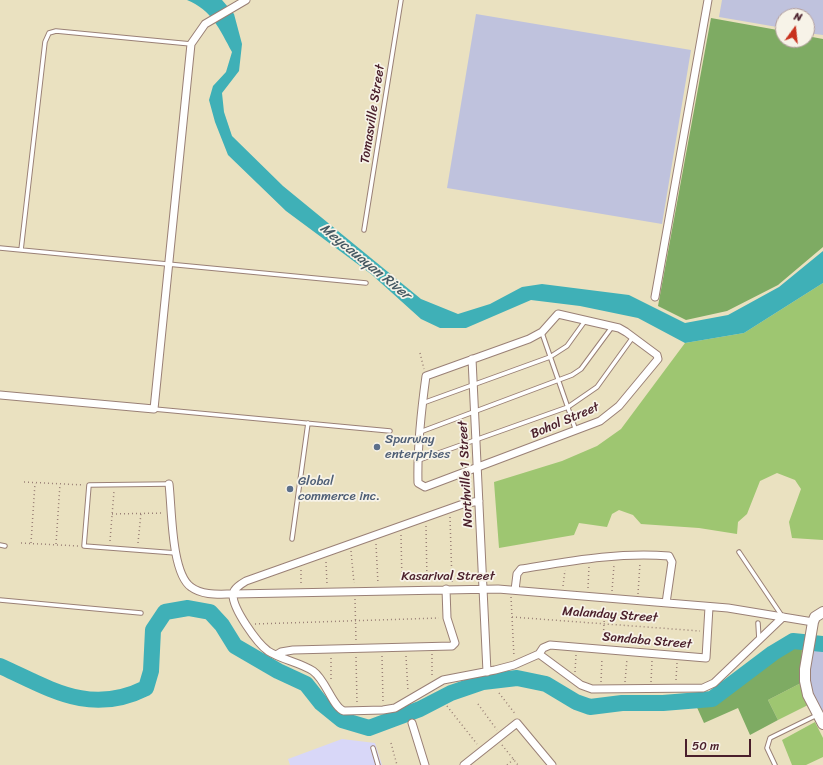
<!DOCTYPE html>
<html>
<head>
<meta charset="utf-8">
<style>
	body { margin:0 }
	#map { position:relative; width:823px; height:765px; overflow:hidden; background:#eae1c0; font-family:Sriracha,sans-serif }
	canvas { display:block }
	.north { position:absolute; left:775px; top:8px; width:40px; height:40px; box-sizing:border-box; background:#f7f3e8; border:1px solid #b29e9c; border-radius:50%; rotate:15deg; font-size:11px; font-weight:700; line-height:16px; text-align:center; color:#4a1f2b }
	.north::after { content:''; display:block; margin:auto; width:14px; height:18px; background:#c8321e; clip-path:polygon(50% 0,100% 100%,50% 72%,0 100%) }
	.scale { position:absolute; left:685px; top:739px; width:66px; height:18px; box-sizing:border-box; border:2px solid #4a1f2b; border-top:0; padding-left:5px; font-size:12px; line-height:14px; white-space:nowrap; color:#4a1f2b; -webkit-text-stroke:3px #f7f3e8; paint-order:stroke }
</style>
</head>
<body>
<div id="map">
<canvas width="823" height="765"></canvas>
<div class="north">N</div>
<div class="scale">50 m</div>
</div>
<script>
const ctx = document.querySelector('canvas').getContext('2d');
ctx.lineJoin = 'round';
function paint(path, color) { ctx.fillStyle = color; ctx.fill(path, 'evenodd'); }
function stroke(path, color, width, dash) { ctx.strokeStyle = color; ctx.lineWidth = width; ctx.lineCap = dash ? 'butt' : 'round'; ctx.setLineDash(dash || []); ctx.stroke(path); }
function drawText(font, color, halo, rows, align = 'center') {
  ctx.font = font + ' Sriracha,sans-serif'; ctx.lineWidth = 3.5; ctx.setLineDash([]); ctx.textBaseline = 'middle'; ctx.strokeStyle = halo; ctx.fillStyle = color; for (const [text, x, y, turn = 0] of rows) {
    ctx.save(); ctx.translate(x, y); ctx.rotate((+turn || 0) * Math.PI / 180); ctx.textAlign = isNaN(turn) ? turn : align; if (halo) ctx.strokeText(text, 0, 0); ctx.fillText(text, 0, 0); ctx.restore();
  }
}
const built = new Path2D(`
	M342,739L375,743L382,765H290L288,759Z`);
const industrial = new Path2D(`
	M722,0H823V35L807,33V16H783V28L719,17Z
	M476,14L691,50L662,224L447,188Z
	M820,646L823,647V717L812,695L809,670L814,647Z`);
const green = new Path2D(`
	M823,283V540L792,538L789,522L801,489L795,480L777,473L760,481L747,514L738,522L737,534L699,528L641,524L633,515L619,510L612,514L607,527L579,523L574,535L499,548L494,482L562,461L597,446L621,429L685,343L744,333Z
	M801,683L808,705L778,720L768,700Z
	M815,722L823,738V757L806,765H792L782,740Z`);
const forest = new Path2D(`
	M711,18L783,31V40H807V36L823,39V247L778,285L727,311L686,320L658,306Z
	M794,645L802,646L801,683L768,700L778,720L750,735L738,708L704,723L695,703L713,702L774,656Z`);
const water = new Path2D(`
	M187,0H222L234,14L242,44L239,71L222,93L224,112L232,136L283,186L421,299L458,314L490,304L522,287L542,284L629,295L685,323L728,315L779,287L823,251V283L744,333L685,343L638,318L580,306L531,300L466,328H440L421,319L371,274L286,211L228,155L215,122L209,100L213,86L226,72L232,52C220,30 212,10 187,0Z`);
const river = new Path2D(`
	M0,666C51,689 90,716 146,688L151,671L153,630L165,612L188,608L210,612L222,625L235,646L278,671L306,684L321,703L342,720L369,728L420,709L451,693L483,682L517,678L546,684L576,702L590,707L622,703H663L712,699L773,653L793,641L823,644`);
const path = new Path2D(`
	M420,353L424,369
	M24,482L84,485
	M112,514L164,513
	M450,517L452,583
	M426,526L427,582
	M401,535L402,583
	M110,541L114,491
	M21,543L78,546
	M31,543L35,483
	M138,543L141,513
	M56,544L60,484
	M376,544L378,584
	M351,551L354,583
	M326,562L327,584
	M301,570V584
	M563,586L565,570
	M588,588L589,566
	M612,591L614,565
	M638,594L640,563
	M511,597L514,657
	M355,599L356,641
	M512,617L700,631
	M255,624L439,618
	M603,642L605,606
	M432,654V678
	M382,656L383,702
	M406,656L408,692
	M356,657L357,703
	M575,672L576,655
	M331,679V657
	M676,680L677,663
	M601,682L602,658
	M625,682L627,659
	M651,682L652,661
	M499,693L516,715
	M478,704L497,730
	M447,706L477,744
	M391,743L397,765
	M502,745L518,765
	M507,765L514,759`);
const lane = new Path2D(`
	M364,230L401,0
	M0,248L366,283
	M21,250L45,42L49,33L56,31L191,44
	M542,333L576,431
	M423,403L550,357L567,346L585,321
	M154,409L390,431
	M420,432L572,375L581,369L612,327
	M419,460L568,407L597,387L633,337
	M169,484L89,485L84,546L176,553
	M292,539L308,423
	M0,545L5,546
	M739,552L782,616
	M0,600L141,613
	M758,623L759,640
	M373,748L378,765
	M775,765L767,748L770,738L817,715`);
const street = new Path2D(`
	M655,297L708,0
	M558,314L619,328L626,332L657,355L658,359L619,406L600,421L425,487L418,483C417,447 421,412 426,376L529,339L542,332Z
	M472,359L487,672
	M0,395L154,409L191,44L205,24L246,0
	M169,484C172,508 171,573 191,587C203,596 220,594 233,594L498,589L728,608L813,622
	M479,501L463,504L246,581C241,584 234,588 233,594C232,608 257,643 268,651C282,660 299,662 313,671C326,680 333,708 344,711L383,710L395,708L443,680L495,670L514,665L539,654
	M515,590L517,574L521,569C571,561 618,552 669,556L672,562L666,603
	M539,654L581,685L592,689L703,688L714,683L783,617
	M539,654L543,648L550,645L706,658L709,607
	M276,655L281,652L293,650L452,646L455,643L447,618L446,589
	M412,723L425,765
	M464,765L517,723L552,765`);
const secondary = new Path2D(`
	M823,612L815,617L813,622L805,669V681L808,695L823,724`);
const markers = [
	[377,447,4,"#5c6f8a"],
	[290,489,4,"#5c6f8a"]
];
const streetNames = [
	["Tomasville Street",373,114,-81],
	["Bohol Street",565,421,-23],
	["Northville 1 Street",466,474,-93],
	["Kasarival Street",448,577],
	["Malanday Street",610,615,4],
	["Sandaba Street",647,641,5]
];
const serviceNames = [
	["Spurway",385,440],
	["enterprises",385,455],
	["Global",298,482],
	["commerce inc.",298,497]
];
const waterNames = [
	["Meycauayan River",365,262,39]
];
paint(built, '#d8d7f8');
paint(industrial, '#bfc2dd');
paint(green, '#9ec671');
paint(forest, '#7eab63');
paint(water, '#3fb0b7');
stroke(river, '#3fb0b7', 16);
stroke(lane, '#9a8076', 5.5);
stroke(street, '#9a8076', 9);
stroke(secondary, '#9a8076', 12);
stroke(path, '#9a8076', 1.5, [1, 3]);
stroke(lane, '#fff', 3.5);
stroke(street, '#fff', 7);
stroke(secondary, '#fff', 10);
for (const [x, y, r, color] of markers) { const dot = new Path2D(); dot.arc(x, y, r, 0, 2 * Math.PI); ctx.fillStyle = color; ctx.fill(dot); stroke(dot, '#f7f3e8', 1.5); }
drawText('13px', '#4a1f2b', '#f7f3e8', streetNames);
drawText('13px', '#4e5e75', '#f7f3e8', serviceNames, 'left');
drawText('italic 14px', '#465963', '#f7f3e8', waterNames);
</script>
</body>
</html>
